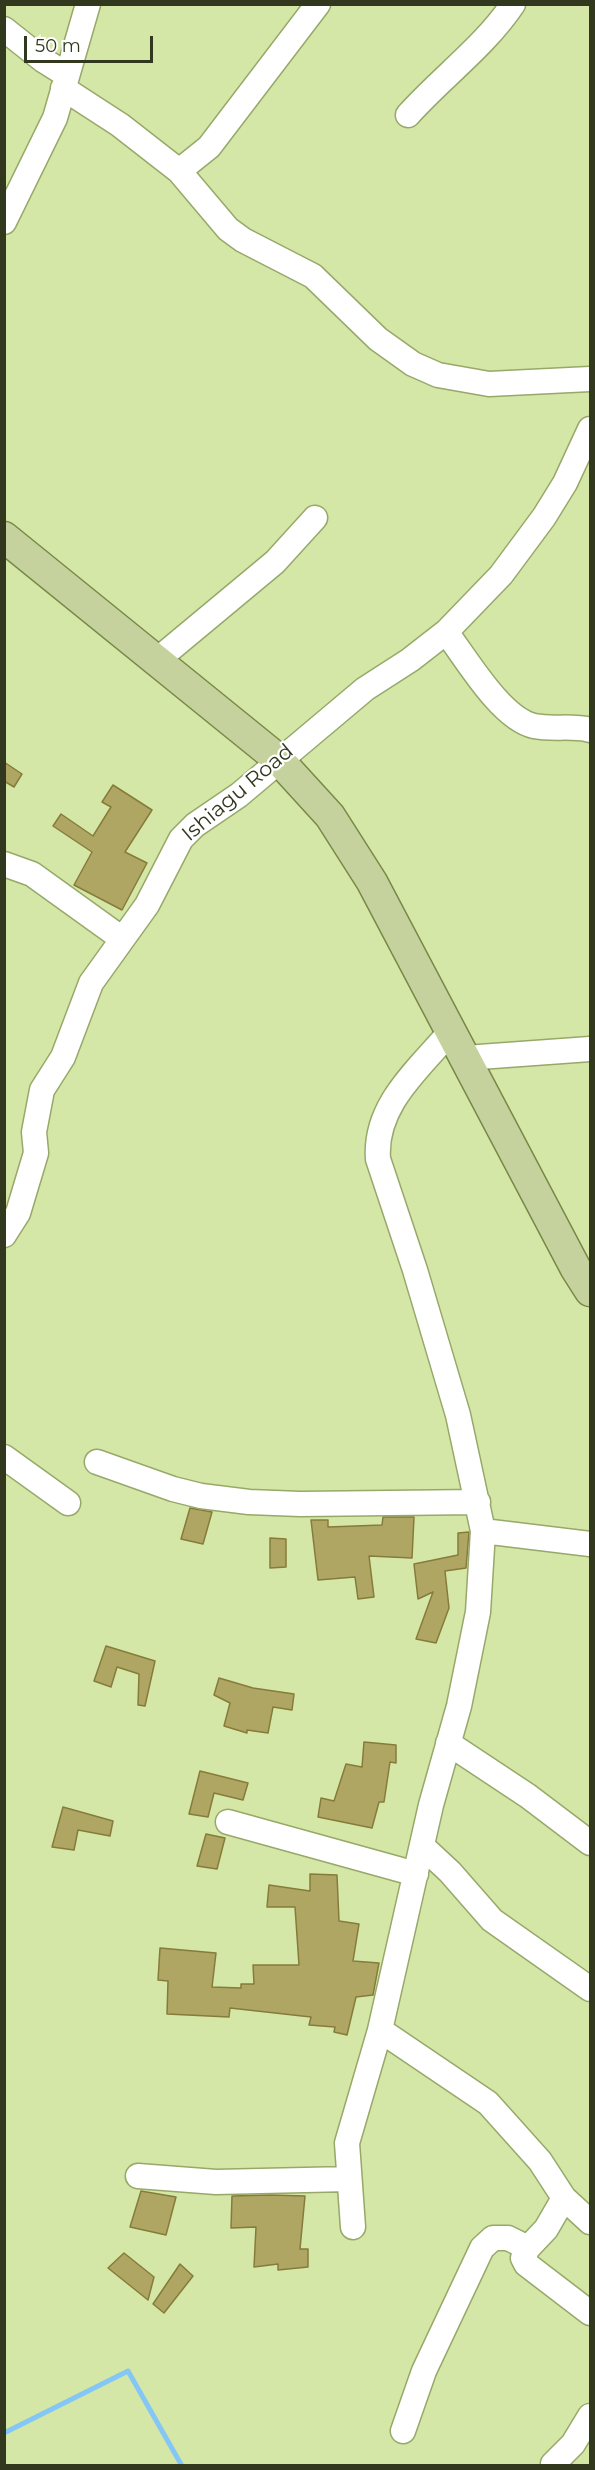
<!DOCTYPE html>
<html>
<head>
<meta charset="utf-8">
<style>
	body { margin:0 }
	#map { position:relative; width:595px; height:2470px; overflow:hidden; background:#d5e7a6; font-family:Montserrat,sans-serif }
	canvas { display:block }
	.frame { position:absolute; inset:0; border:6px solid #31381e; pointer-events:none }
	.scale { position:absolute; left:24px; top:36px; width:129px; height:27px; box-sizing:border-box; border:3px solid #31381e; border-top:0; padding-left:8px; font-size:18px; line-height:21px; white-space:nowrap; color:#31381e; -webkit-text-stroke:4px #fff; paint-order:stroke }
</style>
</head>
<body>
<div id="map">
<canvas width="595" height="2470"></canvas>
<div class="frame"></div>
<div class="scale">50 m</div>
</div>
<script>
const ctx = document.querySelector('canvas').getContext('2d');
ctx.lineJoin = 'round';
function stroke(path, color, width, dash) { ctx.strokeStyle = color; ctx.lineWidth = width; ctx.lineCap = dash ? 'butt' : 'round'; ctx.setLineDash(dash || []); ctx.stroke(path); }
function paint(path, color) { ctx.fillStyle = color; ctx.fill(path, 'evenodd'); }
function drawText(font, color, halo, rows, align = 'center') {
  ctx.font = font + ' Montserrat,sans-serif'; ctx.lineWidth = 4.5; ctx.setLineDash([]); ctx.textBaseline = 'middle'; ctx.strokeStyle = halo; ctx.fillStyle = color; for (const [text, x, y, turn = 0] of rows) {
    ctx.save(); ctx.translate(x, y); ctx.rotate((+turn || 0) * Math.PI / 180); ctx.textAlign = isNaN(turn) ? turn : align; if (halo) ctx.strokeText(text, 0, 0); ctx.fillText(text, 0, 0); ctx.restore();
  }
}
const stream = new Path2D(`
	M4,2433L128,2371L182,2466`);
const building = new Path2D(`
	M4,762L22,774L14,787L4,781Z
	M113,785L152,810L125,852L147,863L122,910L74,885L92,852L53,826L61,814L93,836L111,807L102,802Z
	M190,1508L212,1512L203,1544L181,1539Z
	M383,1517H414L412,1558L369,1556L374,1597L358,1599L355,1577L318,1580L311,1520H328V1527L382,1525Z
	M469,1532L466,1568L445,1571L449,1608L436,1643L416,1639L433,1592L418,1599L414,1564L458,1555V1533Z
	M270,1538L286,1539V1567L270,1568Z
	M106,1646L155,1661L145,1706L138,1705L139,1674L117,1667L111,1687L94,1681Z
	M219,1678L253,1688L294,1694L292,1710L273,1707L268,1733L247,1730V1733L224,1726L230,1703L214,1695Z
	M364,1742L396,1745V1763L390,1762L384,1802H379L372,1828L318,1817L321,1798L334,1801L346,1764L362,1767Z
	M200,1771L248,1783L243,1800L214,1793L208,1817L189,1814Z
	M63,1807L113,1821L110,1836L78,1830L74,1850L52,1847Z
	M206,1834L225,1838L217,1869L197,1866Z
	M310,1874L337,1875L339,1921L359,1924L353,1961L379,1963L373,1995L356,1997L347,2035L334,2032L335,2027L309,2025L311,2017L230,2008L229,2017L167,2014L168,1981L158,1980L160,1948L216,1953L212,1987L241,1988V1984H254L253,1965H299L295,1907H267L269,1885L310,1891Z
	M141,2191L176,2197L166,2235L130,2227Z
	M271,2195L305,2196L300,2249H308V2267L278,2270V2264L254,2267L256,2227L231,2228L232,2196Z
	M124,2253L154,2277L148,2300L108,2268Z
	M180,2264L193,2276L164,2313L153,2304Z`);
const minor = new Path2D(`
	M4,29L43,60L67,75
	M63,88L120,125L179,171L228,229L243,240L313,276L378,339L413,364L438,375L489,384L590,379
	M408,115C442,77 485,46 513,4
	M179,171L209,147L318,4
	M4,222L55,118L88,4
	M446,632C466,658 501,719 534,726C553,730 572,725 590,730
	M156,661L275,562L315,518
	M4,864L32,874L121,938
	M450,1032C419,1069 374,1105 378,1159L415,1270L458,1415L483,1531L478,1612L459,1706L431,1805L380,2030L488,2103L540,2161L564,2198L590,2222
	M465,1058L590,1049
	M4,1235L18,1213L36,1153L34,1132L42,1090L63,1057L91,983L147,905L181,839L195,825L239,795L365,689L410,660L446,632L501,575L544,517L565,483L590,429
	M4,1457L68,1503
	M97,1462L173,1489L201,1496L249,1502L300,1504L478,1502
	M483,1531L590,1544
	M448,1743L528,1796L590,1843
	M228,1822L416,1874
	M422,1846L450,1872L492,1920L590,1989
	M138,2176L216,2182L349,2179
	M564,2198L546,2229L528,2248L523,2258L526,2264L590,2313
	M353,2227L347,2143L380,2030
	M403,2431L424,2371L482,2248L493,2238H508L528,2248
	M553,2464L573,2444L590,2416`);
const major = new Path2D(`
	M4,537L278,759L330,816L372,882L576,1269L590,1291`);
const streetNames = [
	["Ishiagu Road",238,793,-40]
];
stroke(stream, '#84c6f5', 5);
paint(building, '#afa664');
stroke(building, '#867c3a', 1.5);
stroke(minor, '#97a86a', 27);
stroke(major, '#788947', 33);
stroke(minor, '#fff', 24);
stroke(major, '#c5d29e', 30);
drawText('21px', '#31381e', '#fff', streetNames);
</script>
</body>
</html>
